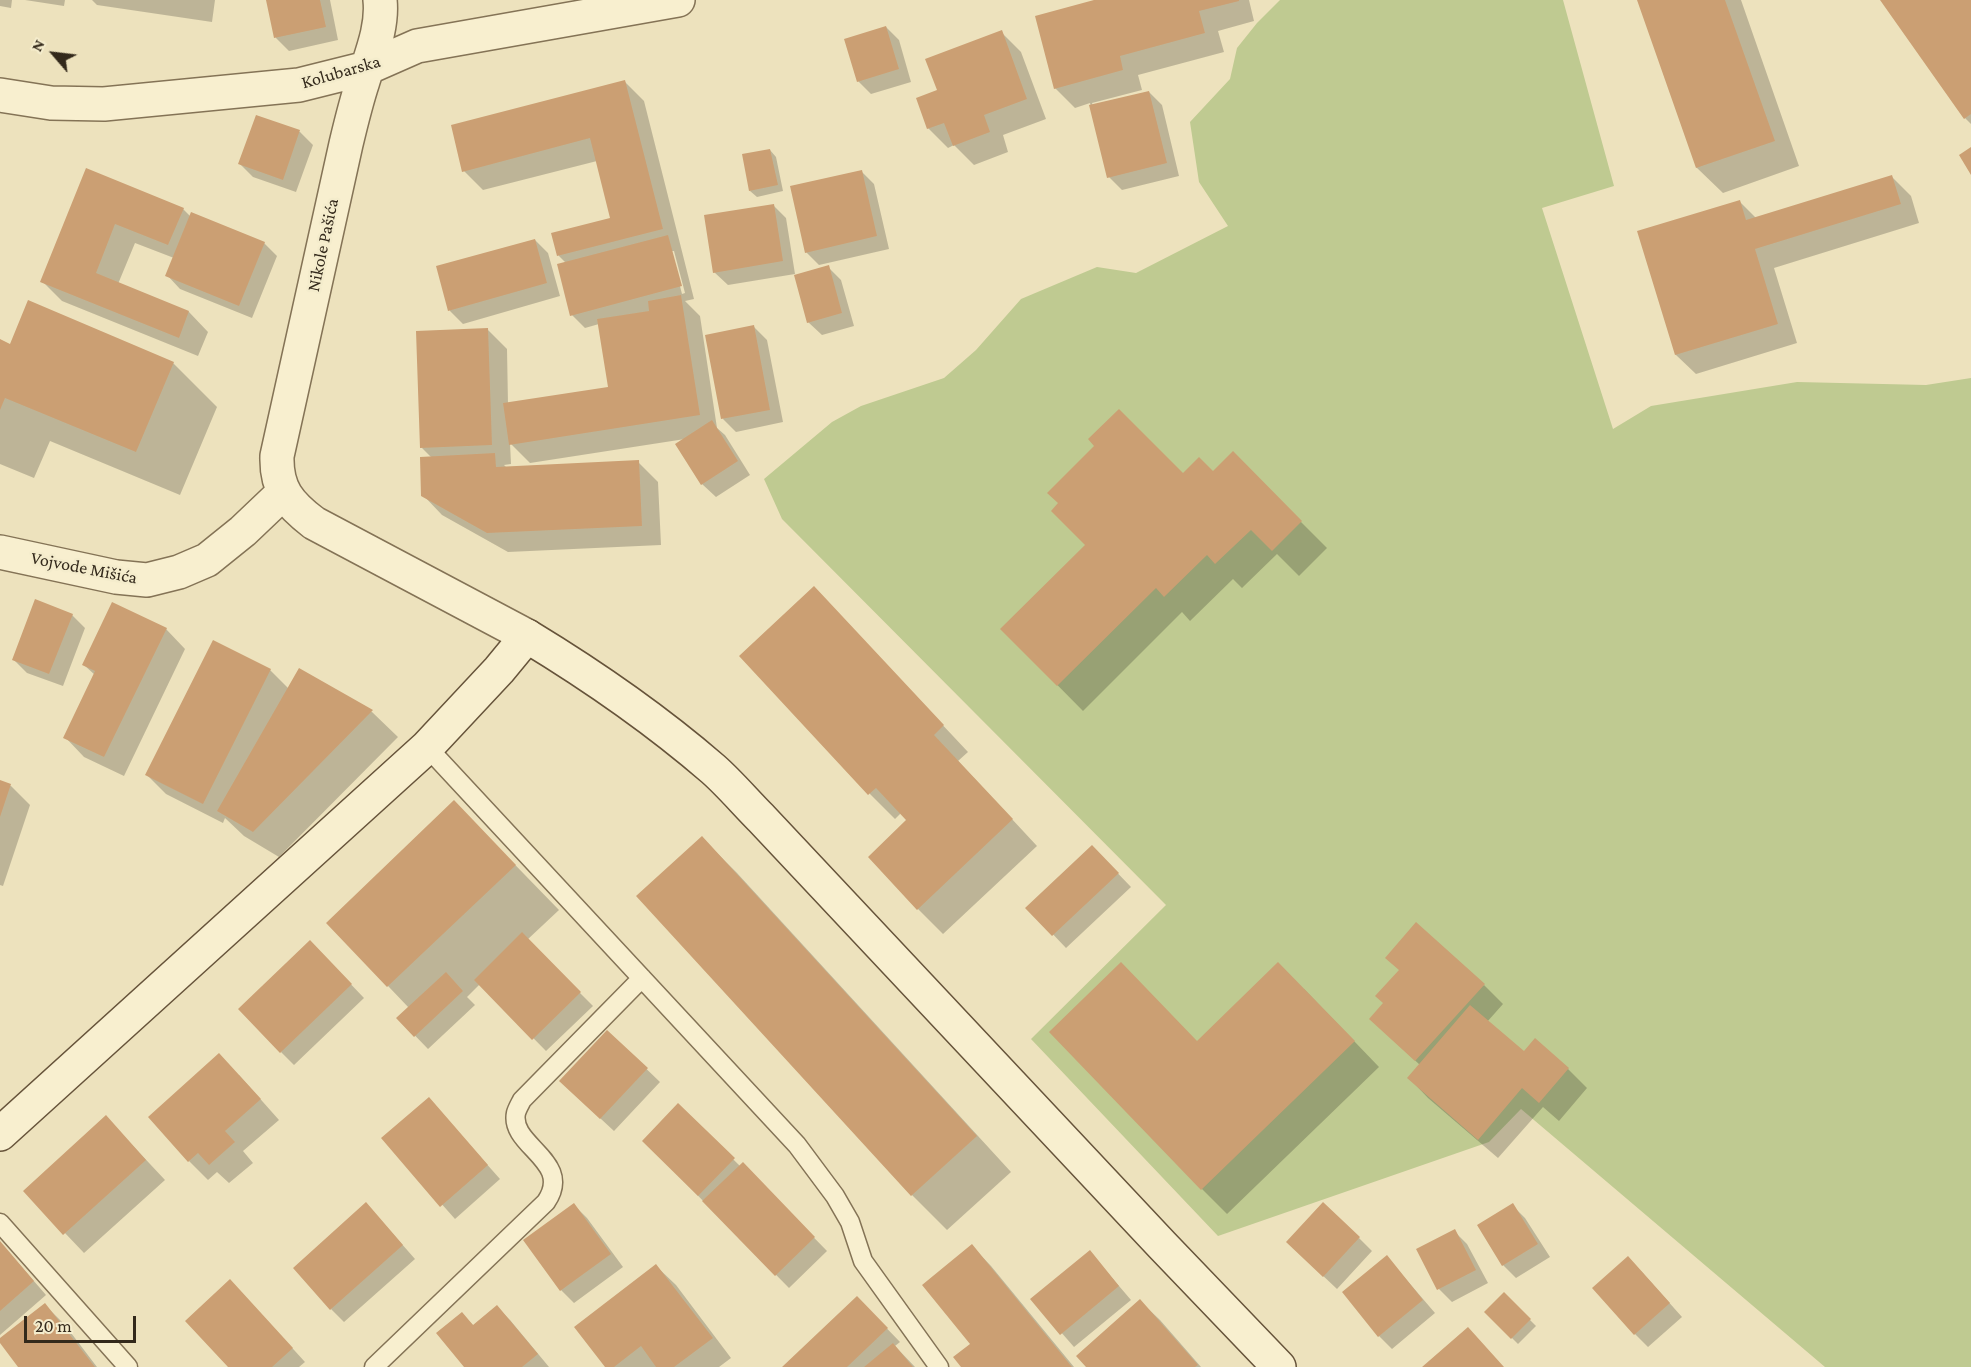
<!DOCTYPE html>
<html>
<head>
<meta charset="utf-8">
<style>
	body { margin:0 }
	#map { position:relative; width:1971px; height:1367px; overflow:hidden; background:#ede2bd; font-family:"Crimson Pro",serif }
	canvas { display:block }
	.north { position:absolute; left:24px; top:24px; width:60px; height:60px; -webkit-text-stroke:4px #f4eccc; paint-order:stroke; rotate:298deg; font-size:16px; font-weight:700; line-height:24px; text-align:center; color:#33291b }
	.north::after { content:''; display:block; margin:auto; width:21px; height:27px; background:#33291b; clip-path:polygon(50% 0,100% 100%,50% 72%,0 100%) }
	.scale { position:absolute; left:24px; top:1316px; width:112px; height:27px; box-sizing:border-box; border:3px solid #33291b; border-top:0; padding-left:8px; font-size:18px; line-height:21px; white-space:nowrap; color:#33291b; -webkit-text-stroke:4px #f4eccc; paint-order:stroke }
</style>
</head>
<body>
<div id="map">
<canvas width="1971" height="1367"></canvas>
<div class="north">N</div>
<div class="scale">20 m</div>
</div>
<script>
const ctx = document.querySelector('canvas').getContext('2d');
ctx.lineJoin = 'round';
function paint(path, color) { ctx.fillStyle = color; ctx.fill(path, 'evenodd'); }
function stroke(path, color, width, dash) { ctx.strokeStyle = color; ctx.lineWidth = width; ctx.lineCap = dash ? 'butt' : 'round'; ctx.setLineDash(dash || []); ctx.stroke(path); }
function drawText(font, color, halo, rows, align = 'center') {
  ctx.font = font + ' "Crimson Pro",serif'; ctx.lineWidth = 5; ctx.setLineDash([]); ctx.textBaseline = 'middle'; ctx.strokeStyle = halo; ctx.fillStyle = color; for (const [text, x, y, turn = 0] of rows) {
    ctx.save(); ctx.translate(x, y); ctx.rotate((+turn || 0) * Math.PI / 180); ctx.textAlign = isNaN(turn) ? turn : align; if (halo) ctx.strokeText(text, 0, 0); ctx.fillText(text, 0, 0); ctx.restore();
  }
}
const green = new Path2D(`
	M1280,0H1563L1614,186L1542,208L1613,429L1651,406L1797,382L1926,385L1971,378V1367H1825L1521,1109L1489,1142L1218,1236L1031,1039L1166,905L782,519L764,479L832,422L861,406L944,378L976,350L1021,299L1097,267L1136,273L1228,226L1199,182L1190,122L1230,79L1237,48L1257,23Z`);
const shadow = new Path2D(`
	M0,0H12L11,8L0,6Z
	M25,0H65L64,6Z
	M92,0H215L212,22L97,5Z
	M268,0H330L338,40L289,51L276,38Z
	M1100,0H1249L1254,21L1218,31L1224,52L1138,75L1142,90L1092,103L1093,106L1149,92L1162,105L1179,176L1122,190L1109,177L1090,103L1075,108L1055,88Z
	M1639,0H1741L1799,166L1723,193L1697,168Z
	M1881,0H1971V124L1965,118Z
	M886,27L899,40L911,82L871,94L858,81Z
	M1001,32L1021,52L1046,119L1003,135L1008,152L974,165L954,145L948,148L928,128L938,91Z
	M625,82L644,101L694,299L685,301L700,316L717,428L725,435L750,475L716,497L702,484L685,439L530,463L510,443L511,464L504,465L507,468L638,462L658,482L661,545L508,552L442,515L423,495L432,458L422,448L487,329L507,349L508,404L609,388L599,324L585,328L572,315L566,263L559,256L553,234L612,219L597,161L483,190L464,171ZM671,251H674L685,293L682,294Z
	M257,116L300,132L313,145L296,192L253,177L240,164Z
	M770,150L776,157L783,191L757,197L750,191Z
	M87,170L183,209L191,217L264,243L277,256L252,318L180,289L167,275L174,258L135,243L118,284L189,312L208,332L198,356L62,301L42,281Z
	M861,171L874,184L889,249L819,265L806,252Z
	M1892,177L1911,196L1919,223L1774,268L1797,343L1696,374L1676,355L1639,232L1739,201L1757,219Z
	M773,205L786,218L795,274L728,285L714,272Z
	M535,240L548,253L560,296L463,324L450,311L437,267Z
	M828,267L841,280L854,326L822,335L808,322Z
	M754,327L767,340L783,422L736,432L723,419Z
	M0,341L11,346L173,363L217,407L180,495L50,441L34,478L0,464Z
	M1233,454L1327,548L1299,576L1277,554L1242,588L1233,579L1190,621L1182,612L1083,711L1002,629L1183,476L1213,473Z
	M814,588L968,752L958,761L1037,846L943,934L918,909L909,820L901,813L895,819L870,794Z
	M72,615L85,628L63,686L27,673L14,660Z
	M166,629L185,649L124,776L84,757L65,737L95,675L84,665Z
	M214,642L270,670L289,689L300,670L372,712L398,737L279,857L244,836L225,818L223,823L166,794L147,775Z
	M0,782L11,786L30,805L3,886L0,885Z
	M454,802L559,910L527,940L593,1006L546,1051L480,984L467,997L475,1005L428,1049L398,1018L409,1008L328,923Z
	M702,838L737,873L1011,1172L947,1230L912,1195L639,896Z
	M1105,860L1131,887L1066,948L1028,908Z
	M323,955L364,998L294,1065L281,1052Z
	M1484,985L1503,1004L1487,1022L1524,1053L1568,1069L1587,1088L1559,1121L1543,1107L1498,1158L1428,1098L1409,1078L1420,1065L1391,1038Z
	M1304,989L1379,1067L1227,1214L1202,1189L1197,1042Z
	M608,1032L660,1082L614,1131L574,1094Z
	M239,1075L279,1120L243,1151L253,1163L229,1183L217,1172L208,1180L189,1161Z
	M429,1099L500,1179L455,1219L383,1138Z
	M678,1105L740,1166L742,1164L827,1251L789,1288L644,1141Z
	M106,1117L165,1180L84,1253L25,1191Z
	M574,1205L587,1218L623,1267L574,1303L561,1290Z
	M1512,1205L1525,1218L1550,1257L1516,1278L1503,1265L1479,1225Z
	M379,1218L415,1259L344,1322L331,1309Z
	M1454,1231L1467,1244L1488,1283L1452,1302L1439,1289Z
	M1359,1238L1372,1251L1337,1289L1301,1255Z
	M0,1242L46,1295L0,1335Z
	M972,1246L991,1266L1074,1367H963L972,1344Z
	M1090,1252L1131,1300L1074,1347L1032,1299Z
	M1387,1257L1435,1313L1392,1349L1379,1336Z
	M656,1266L676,1285L731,1358L719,1367H607Z
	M1641,1271L1682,1317L1648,1347L1635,1334Z
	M243,1294L305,1362L299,1367H230Z
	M1504,1294L1536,1326L1518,1344L1486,1312Z
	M1140,1301L1160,1320L1201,1367H1088Z
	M45,1305L65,1325L97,1367H20L0,1340Z
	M497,1307L510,1320L549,1367H466L462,1314L474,1326Z
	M870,1311L900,1342L895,1346L915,1367H785Z`);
const building = new Path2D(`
	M266,0H320L326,27L274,38Z
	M1094,0H1239V1L1199,11L1205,33L1120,56L1123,70L1054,89L1035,16Z
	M1637,0H1725L1775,141L1696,168Z
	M1880,0H1971V114L1964,119Z
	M886,26L899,69L857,82L844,39Z
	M1002,30L1027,99L984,115L990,132L953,146L944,123L927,129L916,98L937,90L925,59Z
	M625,80L663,229L557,256L551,233L610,218L590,138L462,172L451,125Z
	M1149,91L1167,163L1107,178L1089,105Z
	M256,115L300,130L283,180L238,164Z
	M1971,147V175L1959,155Z
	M770,149L778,185L749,191L742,154Z
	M86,168L184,208L168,245L115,224L96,273L189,311L179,338L40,282Z
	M862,170L877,236L805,253L790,186Z
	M1892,175L1901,204L1755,249L1778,324L1675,355L1637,231L1740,200L1746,220Z
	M774,204L783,261L713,273L704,215Z
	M191,212L265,242L239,306L165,276Z
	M668,235L682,286L570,316L557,264Z
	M535,239L547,283L448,311L436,266Z
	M829,265L842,313L807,323L794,275Z
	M681,295L700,415L509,445L503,403L608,387L597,319L649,311L648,301Z
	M28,300L174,362L136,452L5,398L0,410V339L10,344Z
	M754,325L770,410L721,419L705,335Z
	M488,328L492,445L420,448L416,331Z
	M1119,409L1183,473L1199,457L1213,471L1233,451L1302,521L1272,551L1251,530L1215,564L1207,555L1164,597L1156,588L1057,686L1000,629L1085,545L1051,511L1058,503L1047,493L1094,446L1088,439Z
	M712,420L738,461L701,485L675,444Z
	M495,453L496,467L639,460L642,526L487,533L421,496L420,457Z
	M814,586L944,725L934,735L1013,819L917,910L868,857L906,820L876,788L868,795L739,656Z
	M35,599L73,614L49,674L12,660Z
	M112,602L167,628L104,757L63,738L95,671L82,665Z
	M213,640L271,669L203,804L145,775Z
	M299,668L373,710L253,832L217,811Z
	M0,780L11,784L0,817Z
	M454,800L516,865L387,987L326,923Z
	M702,836L977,1136L911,1196L636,896Z
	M1092,845L1119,873L1052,936L1025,908Z
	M1416,922L1485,984L1415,1061L1369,1019L1383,1003L1375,996L1399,970L1385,958Z
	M522,932L581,992L532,1040L474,980Z
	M310,940L352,984L280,1053L238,1009Z
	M1121,962L1197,1041L1278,962L1355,1041L1201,1190L1049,1032Z
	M446,972L463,991L414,1037L396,1018Z
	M1470,1005L1524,1051L1535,1038L1569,1068L1539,1103L1522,1088L1478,1140L1407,1078Z
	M607,1030L648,1068L600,1119L559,1081Z
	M219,1053L261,1099L225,1131L235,1142L209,1165L198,1153L188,1162L148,1117Z
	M429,1097L488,1165L440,1207L381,1138Z
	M678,1103L735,1158L698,1196L642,1141Z
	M106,1115L146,1160L63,1235L23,1191Z
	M743,1162L815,1237L775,1276L702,1201Z
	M366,1202L403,1245L330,1310L293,1268Z
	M1323,1202L1360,1237L1323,1277L1286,1242Z
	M574,1203L611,1254L560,1291L523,1240Z
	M1513,1203L1538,1244L1502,1266L1477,1225Z
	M1455,1229L1476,1270L1437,1290L1416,1249Z
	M0,1241L34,1281L0,1311Z
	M972,1244L1072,1367H961L953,1357L970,1344L922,1285Z
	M1090,1250L1119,1286L1060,1335L1030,1299Z
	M1387,1255L1423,1300L1378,1337L1342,1292Z
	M1628,1256L1670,1303L1634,1335L1592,1288Z
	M656,1264L713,1338L674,1367H656L641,1346L614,1367H605L574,1327Z
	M230,1279L293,1348L272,1367H228L185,1321Z
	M1504,1292L1531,1319L1511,1339L1484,1312Z
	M857,1296L888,1328L847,1367H782Z
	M1140,1299L1198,1365L1195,1367H1086L1076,1356Z
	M45,1303L95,1367H18L0,1343V1338Z
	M497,1305L538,1354L522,1367H464L436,1333L462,1312L473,1325Z
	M1468,1327L1504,1367H1422Z
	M893,1343L913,1367H864Z`);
const lane = new Path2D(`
	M427,747L797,1145L835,1196L850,1222L863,1261L939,1367
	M0,1223L128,1367
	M374,1367L546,1202C574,1161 509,1146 516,1113C517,1109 520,1104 522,1100L642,978`);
const street = new Path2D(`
	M380,0C383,27 371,55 363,81C356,102 351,123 346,144L277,456C276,489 289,504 314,523L527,636
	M0,95L51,103L104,104L299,85L367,68L417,46L678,0
	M0,552L116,577L147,580L179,572L207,560L243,531L284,492`);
const secondary = new Path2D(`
	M0,1134L427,747L499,670L527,636C593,676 654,718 713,769C730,784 745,802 761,818L1162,1245L1279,1367`);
const streetNames = [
	["Kolubarska",341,72,-16],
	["Nikole Pašića",323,245,-78],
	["Vojvode Mišića",84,568,11]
];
paint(green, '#bfca91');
paint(shadow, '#0003');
paint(building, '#cb9f73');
stroke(lane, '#847356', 21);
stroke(street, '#847356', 36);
stroke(secondary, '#66533a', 36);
stroke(lane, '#f8efcf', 18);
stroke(street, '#f8efcf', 33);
stroke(secondary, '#f8efcf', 33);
drawText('18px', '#33291b', '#f4eccc', streetNames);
</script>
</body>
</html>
